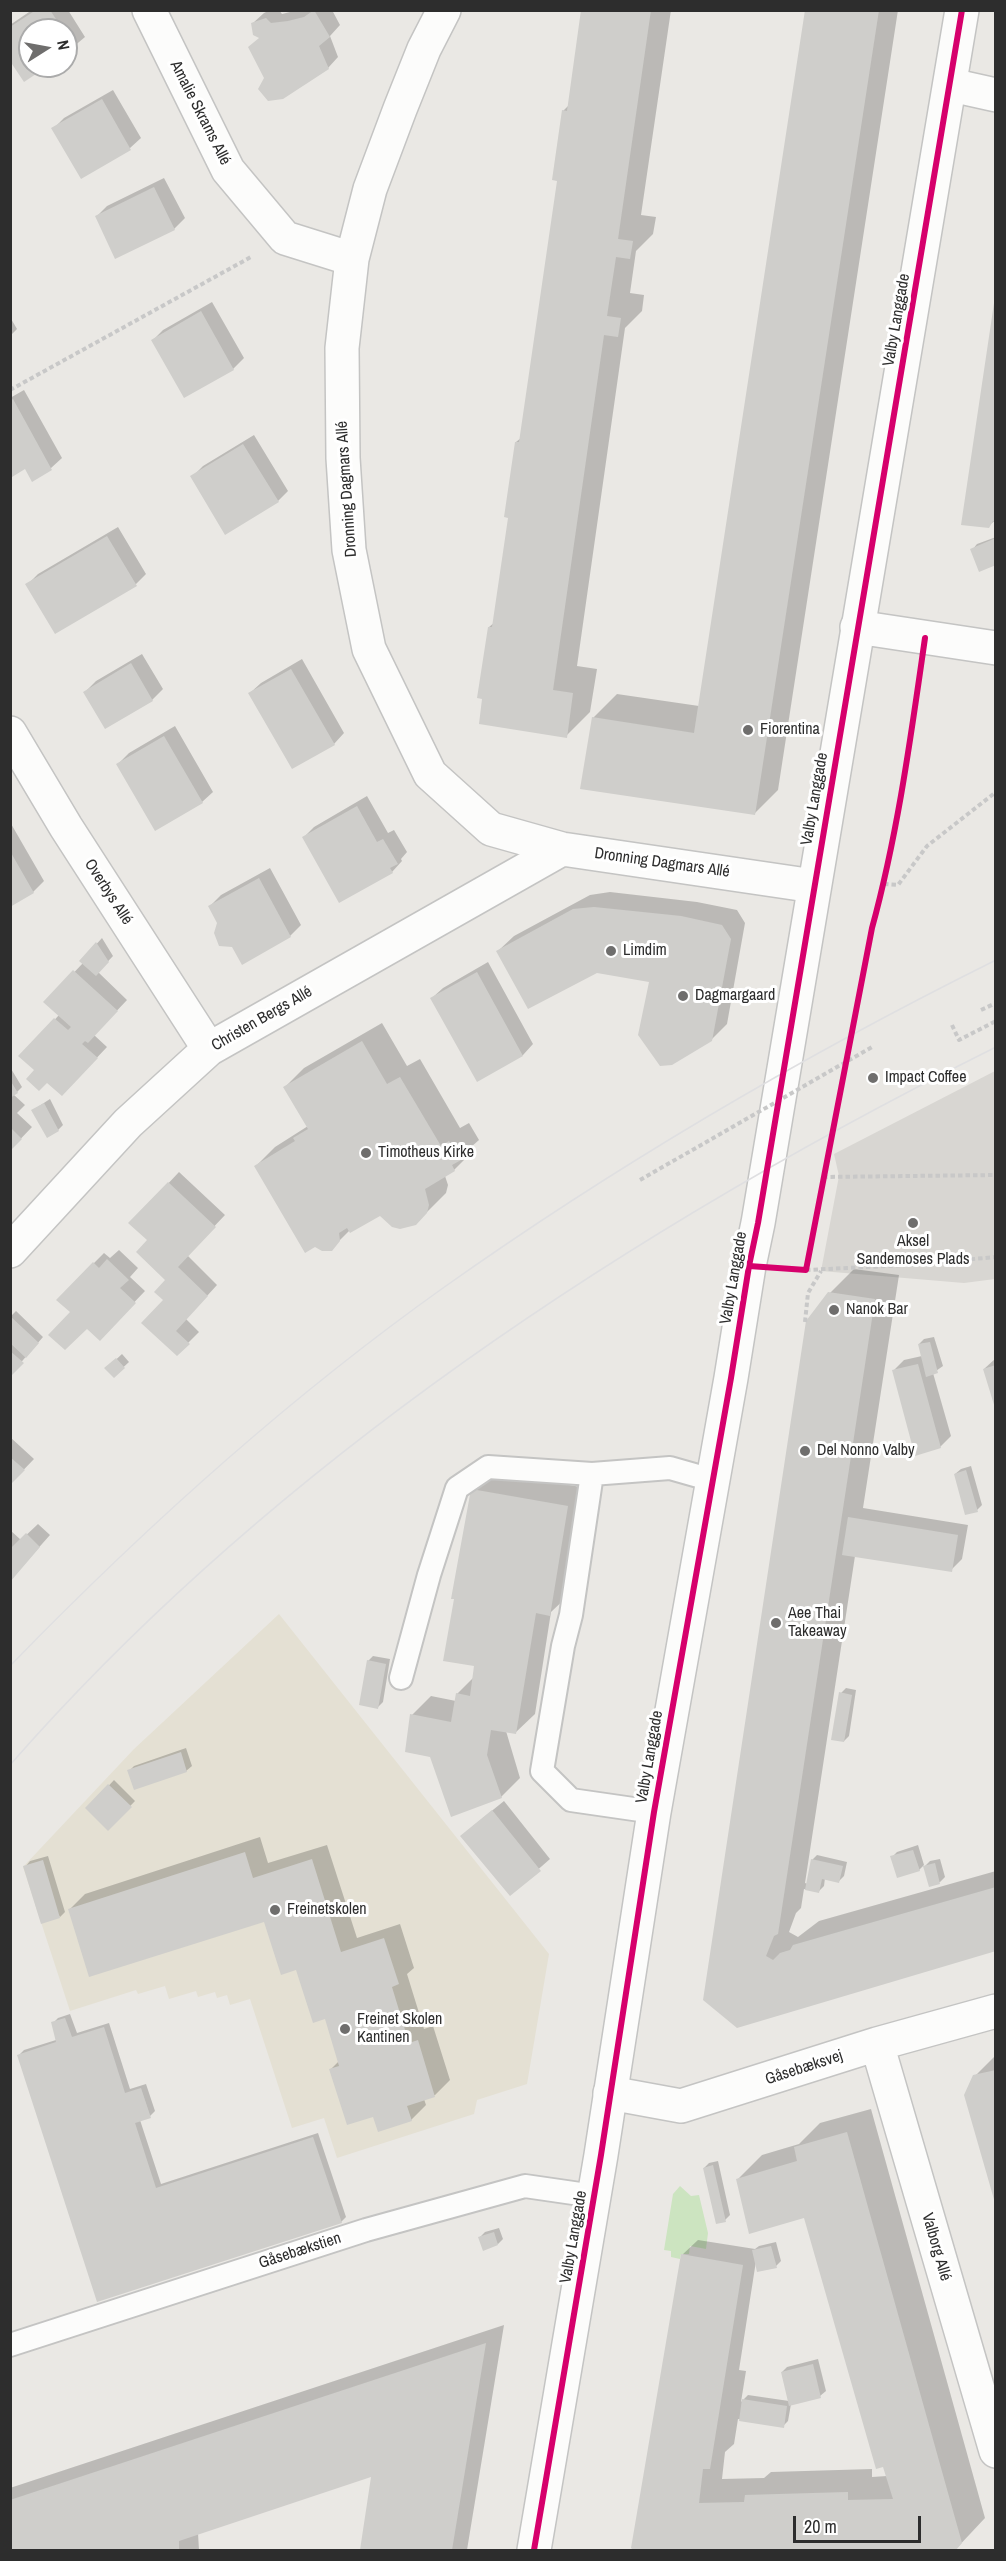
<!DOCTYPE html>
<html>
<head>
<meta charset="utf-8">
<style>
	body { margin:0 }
	#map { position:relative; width:1006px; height:2561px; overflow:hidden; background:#eae8e4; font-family:"Archivo Narrow",sans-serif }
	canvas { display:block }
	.frame { position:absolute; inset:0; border:12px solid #2d2d2d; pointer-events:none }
	.north { position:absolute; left:18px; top:18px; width:60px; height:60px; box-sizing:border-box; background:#fff; border:2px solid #ababab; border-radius:50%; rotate:79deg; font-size:16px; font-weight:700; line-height:24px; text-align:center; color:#2d2d2d }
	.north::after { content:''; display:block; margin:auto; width:21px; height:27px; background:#6f6e6d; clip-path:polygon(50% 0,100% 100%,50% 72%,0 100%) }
	.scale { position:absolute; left:793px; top:2516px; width:128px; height:27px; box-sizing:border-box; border:3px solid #2d2d2d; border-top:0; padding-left:8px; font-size:18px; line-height:21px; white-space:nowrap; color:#2d2d2d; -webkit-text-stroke:4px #fff; paint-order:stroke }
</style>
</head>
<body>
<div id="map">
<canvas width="1006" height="2561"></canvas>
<div class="frame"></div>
<div class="north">N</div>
<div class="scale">20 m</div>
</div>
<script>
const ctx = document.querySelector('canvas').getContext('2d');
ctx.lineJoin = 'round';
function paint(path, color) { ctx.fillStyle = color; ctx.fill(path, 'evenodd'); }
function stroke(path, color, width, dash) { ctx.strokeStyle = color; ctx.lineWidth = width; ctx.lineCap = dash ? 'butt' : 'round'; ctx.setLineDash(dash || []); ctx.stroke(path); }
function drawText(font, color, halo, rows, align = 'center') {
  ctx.font = font + ' "Archivo Narrow",sans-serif'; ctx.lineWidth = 6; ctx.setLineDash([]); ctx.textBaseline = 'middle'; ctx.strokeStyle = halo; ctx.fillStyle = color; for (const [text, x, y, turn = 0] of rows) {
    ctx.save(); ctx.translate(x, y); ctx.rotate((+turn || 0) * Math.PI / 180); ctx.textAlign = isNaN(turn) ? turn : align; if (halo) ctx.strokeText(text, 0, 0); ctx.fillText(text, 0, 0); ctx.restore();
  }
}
const education = new Path2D(`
	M279,1614L549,1954L527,2084L477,2100L474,2114L337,2158L324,2118L292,2128L250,1999L230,2005L227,1995L217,1998L215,1992L198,1997L196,1991L169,1999L165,1986L138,1994L136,1990L70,2011L23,1867L134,1749Z`);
const green = new Path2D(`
	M680,2186L691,2196L699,2195L708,2233L706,2249L690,2246L689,2254H681L680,2259L671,2257V2251L664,2250L673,2194Z`);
const plaza = new Path2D(`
	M995,1071V1279L964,1283L821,1271L839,1176L834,1154Z`);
const shadow = new Path2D(`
	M32,10H68L85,37L66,53V30H30V66H45L25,80L10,58V25Z
	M270,10H279L282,14L298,10H332L340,25L330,36L338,57L328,68L266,78L260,37L253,23L264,13Z
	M583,10H671L641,215L656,217L653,234L636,251L630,293L644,295L642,311L625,328L577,666L597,669L590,712L566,736L489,627L495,622L510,517L516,442L521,438L558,180L563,111L569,105Z
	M806,10H898L778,790L754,814L593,718L617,694L699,706Z
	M113,90L141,138L130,148L81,177L53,129L64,118Z
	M164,178L185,218L174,229L96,217L107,206Z
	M212,302L244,358L233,369L153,340L163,330Z
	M996,305V520L988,526L963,523Z
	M10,317L17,329L10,336Z
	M24,390L62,458L51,468L32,480L25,467L10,472V398Z
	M254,435L288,491L278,501L192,477L203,466Z
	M118,527L146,574L136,584L27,585L38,574Z
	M996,537V563L972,550L977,544Z
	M142,654L163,689L152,700L106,727L85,692L96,681Z
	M302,659L344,733L334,744L250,693L261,683Z
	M175,726L213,792L202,802L118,764L129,753Z
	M367,796L388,833L394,830L407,852L401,859L402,861L392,872L304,837L314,827Z
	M10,822L44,881L33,892L10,905Z
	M270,868L301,925L290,936L242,963L210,906L221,895Z
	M610,892L697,902L737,910L745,923L727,1024L711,1040L651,981L498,951L514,936L590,895Z
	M102,938L113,956L98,972L127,1000L94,1035L107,1047L72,1084L36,1070L21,1056L59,1015L46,1002L83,963L81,961Z
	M488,962L533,1044L523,1055L478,1080L432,998L443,988Z
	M382,1023L407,1066L420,1059L460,1128L469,1123L479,1140L471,1147L473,1151L454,1170L445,1176L448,1185L446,1193L415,1224L380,1214L350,1230L331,1249L256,1166L275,1147L308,1126L285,1087L304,1068Z
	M10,1067L22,1087L14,1095L25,1105L17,1113L32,1127L10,1150Z
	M50,1099L63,1125L58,1130L33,1110Z
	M179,1172L225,1215L187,1255L217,1285L186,1319L199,1332L177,1354L165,1300L167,1280L149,1240L131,1223Z
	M119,1250L138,1268L130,1277L145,1291L100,1338L72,1312L94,1263L104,1253L110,1258Z
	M854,1269L899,1275L863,1508L968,1525L962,1559L951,1570L855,1556L805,1883L808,1884L812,1860L817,1855L847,1862L844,1876L839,1881L825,1878L824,1886L818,1892L804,1889L801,1908L796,1913L789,1932L798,1937L819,1921L996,1871V1949L737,2027L830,1293Z
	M16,1311L43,1337L10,1375V1317Z
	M934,1337L943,1366L933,1373L951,1436L940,1447L893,1371L904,1360L922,1356L919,1344L924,1339Z
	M122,1354L129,1362L114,1376L107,1368Z
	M996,1358V1405L984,1369Z
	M10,1437L34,1459L10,1484Z
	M971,1466L982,1505L977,1510L955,1474L961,1469Z
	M492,1471L586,1488L569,1595L551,1612L535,1714L515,1733L506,1731L520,1778L501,1797L431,1755L412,1715L431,1696L456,1701L457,1694L474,1677L473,1490Z
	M38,1524L50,1535L10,1580V1530L21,1540Z
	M373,1656L390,1659L383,1702L378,1707L368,1661Z
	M846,1688L856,1690L849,1736L844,1741L841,1693Z
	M186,1748L192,1766L186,1771H129L134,1766Z
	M114,1780L135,1801L108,1829L88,1808Z
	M504,1801L550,1859L510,1894L473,1826Z
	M260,1837L268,1863L327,1845L357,1938L400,1924L414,1968L407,1974L424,2029L433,2026L450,2080L435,2095L424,2099L426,2105L411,2120L374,2115L330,2070L339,2061L326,2017L297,1968L265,1920L70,1909L85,1894Z
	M918,1845L924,1865L919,1870L892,1857L897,1852Z
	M48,1856L65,1912L60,1917L25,1867L30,1861Z
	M940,1859L945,1877L940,1882L930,1885L925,1866L930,1861Z
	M70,2014L77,2033L109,2023L130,2089L146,2084L155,2111L150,2116L140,2120L161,2184L318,2133L346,2217L341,2222L98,2300L19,2055L24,2050L56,2040L53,2023L58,2018Z
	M996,2055V2199L975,2076Z
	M871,2109L985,2518L955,2550H635L633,2547L682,2255L698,2240L755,2249L759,2246L776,2242L781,2261L776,2266L756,2261L739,2370L746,2371L741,2402L748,2395L789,2401L782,2372L787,2367L818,2359L826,2391L820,2396L791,2404L788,2421L783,2426L738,2419L734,2444L725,2452L722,2479L764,2478L771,2472L872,2469V2477L887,2476L806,2216L738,2179L762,2155L799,2144L820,2123Z
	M718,2161L730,2215L725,2220L704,2168L709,2163Z
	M499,2228L503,2239L498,2244L480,2237L485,2232Z
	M504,2325L467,2550H361L373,2475L198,2533L199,2550H10V2488Z`);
const building = new Path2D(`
	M36,10H50L63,30H30V66H48L24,82L10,61V27Z
	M314,10L330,37L319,46L329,69L283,99L268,101L258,89L264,78L248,47L259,38L253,35L251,23L266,18L271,23L288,21L304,17Z
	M581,10H651L618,239L633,241L630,259L616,257L607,316L621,318L618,337L604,335L553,690L573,693L567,738L479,724L482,699L477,698L488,627H492L508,518L504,517L515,442H519L557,181L552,180L562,110L567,111Z
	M805,10H879L755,815L580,789L592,717L694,733Z
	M66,34L75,48L66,54Z
	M102,99L131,150L81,179L51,128Z
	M154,187L175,230L115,259L95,216Z
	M994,303L996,522L993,521L989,528L961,525Z
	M201,311L234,370L184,398L151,340Z
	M13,399L52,470L32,482L25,469L12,477L10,475V401Z
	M243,444L279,502L225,535L190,476Z
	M107,536L137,586L55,634L25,584Z
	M996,538V565L979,572L970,549Z
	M131,663L153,701L105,729L83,692Z
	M291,669L335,745L292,769L248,693Z
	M164,736L203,803L155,831L116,764Z
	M357,806L377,842L383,839L398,864L390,868L393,873L339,903L302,837Z
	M10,851L34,893L10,907Z
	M259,878L291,937L242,965L232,947L219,946L214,933L217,923L208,906Z
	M594,907L681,916L722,925L731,939L712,1041L672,1065L660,1066L638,1035L649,982L597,973L528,1009L496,951L573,909Z
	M96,942L109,962L96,976L79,961Z
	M73,970L118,1011L88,1043L85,1041L82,1044L98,1058L62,1096L47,1083L39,1091L26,1079L34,1070L18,1056L54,1018L68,1030L71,1027L43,1002Z
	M477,972L523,1056L477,1082L430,998Z
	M362,1041L387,1084L400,1077L441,1146L449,1141L461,1160L452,1165L455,1171L425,1189L429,1205L427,1213L416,1225L400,1229L392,1227L380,1216L350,1233L347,1228L339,1233L340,1241L332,1251H322L315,1247L305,1253L254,1166L295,1141L293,1138L308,1129L283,1087Z
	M10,1080L18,1093L10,1098Z
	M44,1103L59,1131L47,1138L31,1110Z
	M10,1127L22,1139L10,1151Z
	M168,1182L216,1227L178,1267L208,1296L176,1331L190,1344L177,1356L141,1323L163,1300L154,1292L165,1280L136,1252L147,1240L128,1223Z
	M107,1259L129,1280L120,1288L136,1303L100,1341L87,1329L65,1350L48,1335L70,1312L56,1300L93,1262L99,1268Z
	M828,1292L875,1299L778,1934L774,1936L766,1956L773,1960L780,1953L790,1950L793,1945L996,1887V1951L737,2028L703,2000L806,1321Z
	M10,1316L39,1343L26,1358L10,1343Z
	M930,1342L938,1373L926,1377L918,1344Z
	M10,1351L24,1363L10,1377Z
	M116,1358L125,1368L114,1378L104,1368Z
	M918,1364L941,1448L915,1456L892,1370Z
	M996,1365V1408H995L983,1369Z
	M10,1457L25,1470L10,1485Z
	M966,1470L978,1512L965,1515L954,1474Z
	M471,1489L568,1506L550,1616L536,1613L516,1734L491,1730L487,1755L502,1798L451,1817L430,1757L405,1752L410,1714L451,1722L456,1693L470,1696L474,1666L443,1661L454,1599H451Z
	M848,1517L958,1535L952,1572L842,1555Z
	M26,1533L40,1547L10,1582V1549Z
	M367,1660L386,1664L378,1709L359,1705Z
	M839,1692L852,1695L844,1742L831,1740Z
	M181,1752L187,1772L134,1790L127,1770Z
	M108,1784L132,1807L108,1831L85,1808Z
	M492,1810L541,1871L510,1896L460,1836Z
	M913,1850L920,1871L897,1878L890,1856Z
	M245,1852L253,1878L312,1859L341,1952L384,1938L399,1984L392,1987L409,2043L418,2040L435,2097L407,2106L412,2121L378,2132L373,2117L347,2125L329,2069L339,2066L325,2019L313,2023L296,1970L281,1975L264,1922L89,1977L68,1909Z
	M811,1859L843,1866L839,1883L822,1879L819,1893L805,1890Z
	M43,1860L60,1918L41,1924L23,1866Z
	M935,1863L940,1884L929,1887L923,1866Z
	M65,2018L72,2037L104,2027L125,2093L141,2088L151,2118L135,2123L156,2188L313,2137L342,2223L97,2302L17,2055L56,2042L51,2022Z
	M996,2070V2203H995L964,2095L973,2075Z
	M847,2132L962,2543L956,2550H633L631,2548L681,2254L743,2265L710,2469H703L699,2503L744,2502L745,2495L848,2492V2500L893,2499L883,2467L876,2469L804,2218L749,2234L736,2179L797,2161L794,2147Z
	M713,2165L726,2222L716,2224L703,2168Z
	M494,2232L498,2245L483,2251L478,2237Z
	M771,2246L777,2268L757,2272L752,2250Z
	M486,2343L452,2550H360L371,2477L179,2541V2550H10V2500Z
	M813,2364L821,2398L789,2406L781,2372Z
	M742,2399L787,2406L784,2428L739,2421Z`);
const path = new Path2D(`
	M10,390L251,257
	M884,884L898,885L927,846L996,792
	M981,1010L996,1003
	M952,1025L959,1040L996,1021
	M823,1177L996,1175
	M806,1270L907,1265L996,1257
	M805,1322L808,1293L821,1271`);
const lane = new Path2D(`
	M592,1474L571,1615L563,1646L542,1771L571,1800L654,1812
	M401,1678L429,1575L457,1488L488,1467L592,1474L670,1468L712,1480
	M10,2345L366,2230L525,2186L594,2196`);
const street = new Path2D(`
	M149,10L228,170L285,238L352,259
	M444,10L424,49L400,109L370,189L352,259L342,348L343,458L349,550L369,649L430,774L491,829L562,849L814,886
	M951,85L996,95
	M857,627L996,648
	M10,733L66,827L209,1049
	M10,1251L128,1123L209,1049L562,849
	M877,2044L996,2451
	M610,2093L681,2106L877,2044L996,2011`);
const secondary = new Path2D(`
	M534,2550L601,2155L654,1812L731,1378L749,1266L758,1223L962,10`);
const tram = new Path2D(`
	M10,1666C143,1529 287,1399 443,1288C618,1164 803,1056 996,960
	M10,1765C277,1460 635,1227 996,1047`);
const pathBridge = new Path2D(`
	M640,1180L872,1047`);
const cycleway = new Path2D(`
	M749,1266L806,1270L872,928C898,833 911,735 925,638
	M534,2550L601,2155L654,1812L731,1378L749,1266L758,1223L962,10`);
const markers = [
	[748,730,6,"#6f6e6d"],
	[611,951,6,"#6f6e6d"],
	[683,996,6,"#6f6e6d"],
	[873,1078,6,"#6f6e6d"],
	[366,1153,6,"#6f6e6d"],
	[913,1223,6,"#6f6e6d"],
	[834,1310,6,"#6f6e6d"],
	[805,1451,6,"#6f6e6d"],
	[776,1623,6,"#6f6e6d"],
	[275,1910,6,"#6f6e6d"],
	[345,2029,6,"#6f6e6d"]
];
const streetNames = [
	["Amalie Skrams Allé",200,113,63],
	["Valby Langgade",897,320,-80],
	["Dronning Dagmars Allé",347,489,-94],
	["Valby Langgade",815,799,-80],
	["Dronning Dagmars Allé",662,863,8],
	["Overbys Allé",108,892,57],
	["Christen Bergs Allé",262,1019,-30],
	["Valby Langgade",734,1278,-80],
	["Valby Langgade",650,1757,-80],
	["Gåsebæksvej",804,2068,-18],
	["Valby Langgade",574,2237,-80],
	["Valborg Allé",936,2247,74],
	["Gåsebækstien",300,2251,-18]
];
const poiNames = [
	["Fiorentina",760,730],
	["Limdim",623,951],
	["Dagmargaard",695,996],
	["Impact Coffee",885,1078],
	["Timotheus Kirke",378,1153],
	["Aksel",913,1242,"center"],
	["Sandemoses Plads",913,1260,"center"],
	["Nanok Bar",846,1310],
	["Del Nonno Valby",817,1451],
	["Aee Thai",788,1614],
	["Takeaway",788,1632],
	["Freinetskolen",287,1910],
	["Freinet Skolen",357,2020],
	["Kantinen",357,2038]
];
paint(education, '#e4e0d3');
paint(green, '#cce4c0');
paint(plaza, '#d8d6d2');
paint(shadow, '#0003');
paint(building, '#cfcecb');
stroke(lane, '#c4c4c3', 26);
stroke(street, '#c4c4c3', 36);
stroke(secondary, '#c4c4c3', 36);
stroke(path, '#c8c8c8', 4, [4.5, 3]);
stroke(lane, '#fcfcfb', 22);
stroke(street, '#fcfcfb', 33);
stroke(secondary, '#fcfcfb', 33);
stroke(tram, '#dfdfe1', 1.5);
stroke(pathBridge, '#c8c8c8', 4, [4.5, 3]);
stroke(cycleway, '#d6006c', 6);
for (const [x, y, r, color] of markers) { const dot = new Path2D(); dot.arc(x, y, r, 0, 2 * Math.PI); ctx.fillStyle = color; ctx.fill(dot); stroke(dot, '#fff', 2); }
drawText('16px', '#2d2d2d', '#fff', streetNames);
drawText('16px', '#2d2d2d', '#fff', poiNames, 'left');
</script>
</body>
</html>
